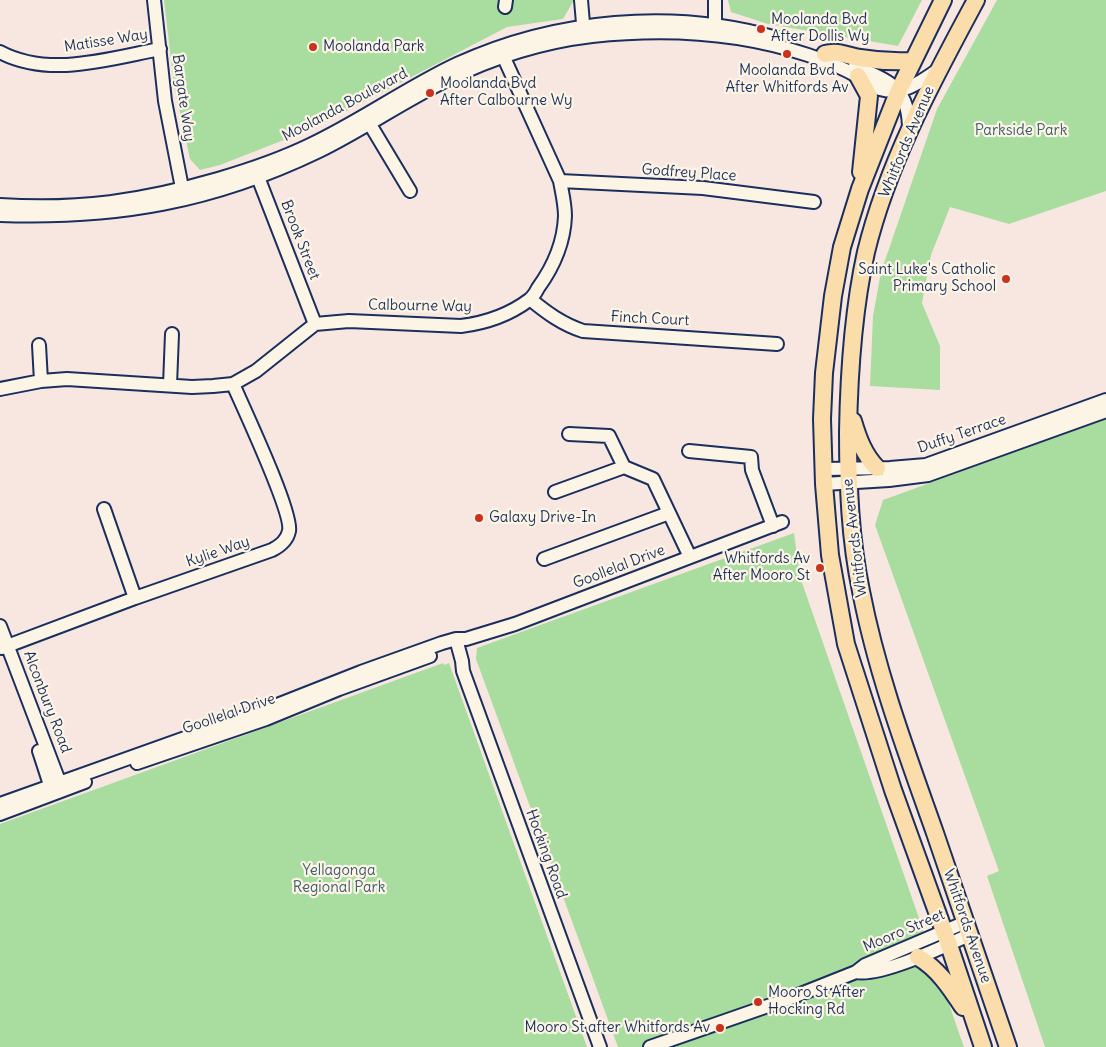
<!DOCTYPE html>
<html>
<head>
<meta charset="utf-8">
<style>
	body { margin:0 }
	canvas { display:block; background:#f7e7e0 }
</style>
</head>
<body>
<canvas width="1106" height="1047"></canvas>
<script>
const ctx = document.querySelector('canvas').getContext('2d');
ctx.lineJoin = 'round';
function paint(path, color) { ctx.fillStyle = color; ctx.fill(path, 'evenodd'); }
function stroke(path, color, width, dash) { ctx.strokeStyle = color; ctx.lineWidth = width; ctx.lineCap = dash ? 'butt' : 'round'; ctx.setLineDash(dash || []); ctx.stroke(path); }
function drawText(font, color, halo, rows, align = 'center') {
  ctx.font = font + ' Delius,sans-serif'; ctx.lineWidth = 4.5; ctx.setLineDash([]); ctx.textBaseline = 'middle'; ctx.strokeStyle = halo; ctx.fillStyle = color; for (const [text, x, y, turn = 0] of rows) {
    ctx.save(); ctx.translate(x, y); ctx.rotate((+turn || 0) * Math.PI / 180); ctx.textAlign = isNaN(turn) ? turn : align; if (halo) ctx.strokeText(text, 0, 0); ctx.fillText(text, 0, 0); ctx.restore();
  }
}
const green = new Path2D(`
	M164,0H574L563,19L507,27L312,129L220,165L200,170L190,159L174,85Z
	M728,0H922L898,46L768,24L731,12Z
	M997,0H1106V191L1009,224L950,207L931,255L922,303L940,346V390L870,386L873,316L881,272L937,109Z
	M1106,419V1047H1045L987,876L999,871L875,525L883,500Z
	M794,533L800,577L964,1047H618L476,659L477,648Z
	M443,663L444,665L449,663L587,1047H0V824Z`);
const minor = new Path2D(`
	M154,0L165,101L184,198
	M581,0L584,35
	M715,0V32
	M505,7L506,0
	M0,52C49,78 108,59 160,49
	M855,66C890,82 909,87 909,130
	M365,116L410,191
	M256,172L315,324
	M560,181L703,188L814,202
	M0,205C79,210 142,201 218,179C249,170 281,159 310,145C361,121 406,88 457,64C555,19 673,8 777,38
	M0,215C117,219 213,202 319,151C362,130 402,102 445,81C491,58 541,42 592,36C665,28 739,32 808,55C826,61 843,68 859,77C866,81 873,87 880,89C903,96 922,81 939,69
	M530,299C547,313 562,324 583,331L777,344
	M39,345L41,381
	M170,385L172,334
	M0,389L41,381L67,379L192,387L213,386L233,384L256,371L315,324L349,321L461,326C485,323 509,315 529,300C533,297 536,292 538,288C554,266 564,243 565,216C565,204 562,192 560,181L500,49
	M569,434L609,436L624,467
	M689,451L751,457L752,470L773,526
	M824,469L890,468L926,465L1106,400
	M824,484L889,480L928,475L1106,411
	M555,492L624,467L653,479L690,557
	M104,509L135,598
	M544,559L669,513
	M0,626L62,789
	M456,639L462,661L463,671L600,1047
	M2,648L135,598L272,550C280,546 287,541 289,531C293,513 243,407 233,384
	M39,751L52,791
	M137,763L266,719L339,689L430,656
	M0,804L272,707L361,672L442,643L456,639H466L515,624L782,522
	M0,814L85,782
	M856,972C881,977 947,945 971,934
	M650,1047L788,999L856,972L865,965L966,922`);
const major = new Path2D(`
	M943,0L899,90L860,189L842,247L833,296L824,373L822,419L824,484L830,555L846,644L893,790L949,945L983,1047
	M976,0C933,80 888,162 866,252C853,311 849,372 848,432C848,486 850,539 861,591C877,674 907,754 935,833C960,905 984,976 1008,1047
	M825,54C838,50 847,56 860,58C878,61 895,62 913,61
	M858,76L869,96L861,172
	M853,421C858,438 864,455 877,468
	M918,957C938,969 950,987 963,1007`);
const markers = [
	[761,29,5,"#c8321e"],
	[313,47,5,"#c8321e"],
	[787,54,5,"#c8321e"],
	[430,93,5,"#c8321e"],
	[1006,279,5,"#c8321e"],
	[479,518,5,"#c8321e"],
	[820,568,5,"#c8321e"],
	[758,1002,5,"#c8321e"],
	[720,1028,5,"#c8321e"]
];
const poiNames = [
	["Moolanda Bvd",771,20],
	["After Dollis Wy",771,37],
	["Moolanda Park",323,47],
	["Moolanda Bvd",787,71,"center"],
	["After Whitfords Av",787,88,"center"],
	["Moolanda Bvd",440,84],
	["After Calbourne Wy",440,101],
	["Saint Luke's Catholic",996,270,"right"],
	["Primary School",996,287,"right"],
	["Galaxy Drive-In",489,518],
	["Whitfords Av",810,559,"right"],
	["After Mooro St",810,576,"right"],
	["Mooro St After",768,993],
	["Hocking Rd",768,1010],
	["Mooro St after Whitfords Av",710,1028,"right"]
];
const streetNames = [
	["Matisse Way",106,41,-9],
	["Bargate Way",183,98,82],
	["Moolanda Boulevard",345,105,-28],
	["Whitfords Avenue",907,142,-67],
	["Godfrey Place",689,173,4],
	["Brook Street",300,240,69],
	["Calbourne Way",420,306,1],
	["Finch Court",650,319,3],
	["Duffy Terrace",962,434,-19],
	["Whitfords Avenue",855,538,-97],
	["Kylie Way",218,552,-19],
	["Goollelal Drive",619,567,-21],
	["Alconbury Road",47,702,69],
	["Goollelal Drive",229,714,-19],
	["Hocking Road",546,854,70],
	["Whitfords Avenue",967,926,71],
	["Mooro Street",904,931,-23]
];
const parkNames = [
	["Parkside Park",1021,131],
	["Yellagonga",339,871],
	["Regional Park",339,888]
];
paint(green, '#a9dd9f');
stroke(minor, '#1b2f5e', 16);
stroke(major, '#1b2f5e', 20);
stroke(minor, '#fcf5e5', 12);
stroke(major, '#faddab', 16);
for (const [x, y, r, color] of markers) { const dot = new Path2D(); dot.arc(x, y, r, 0, 2 * Math.PI); ctx.fillStyle = color; ctx.fill(dot); stroke(dot, '#fcf5e5', 2); }
drawText('15px', '#1b2f5e', '#fcf5e5', poiNames, 'left');
drawText('15px', '#1b2f5e', '#fcf5e5', streetNames);
drawText('15px', '#3e5a6e', '#fcf5e5', parkNames);
</script>
</body>
</html>
